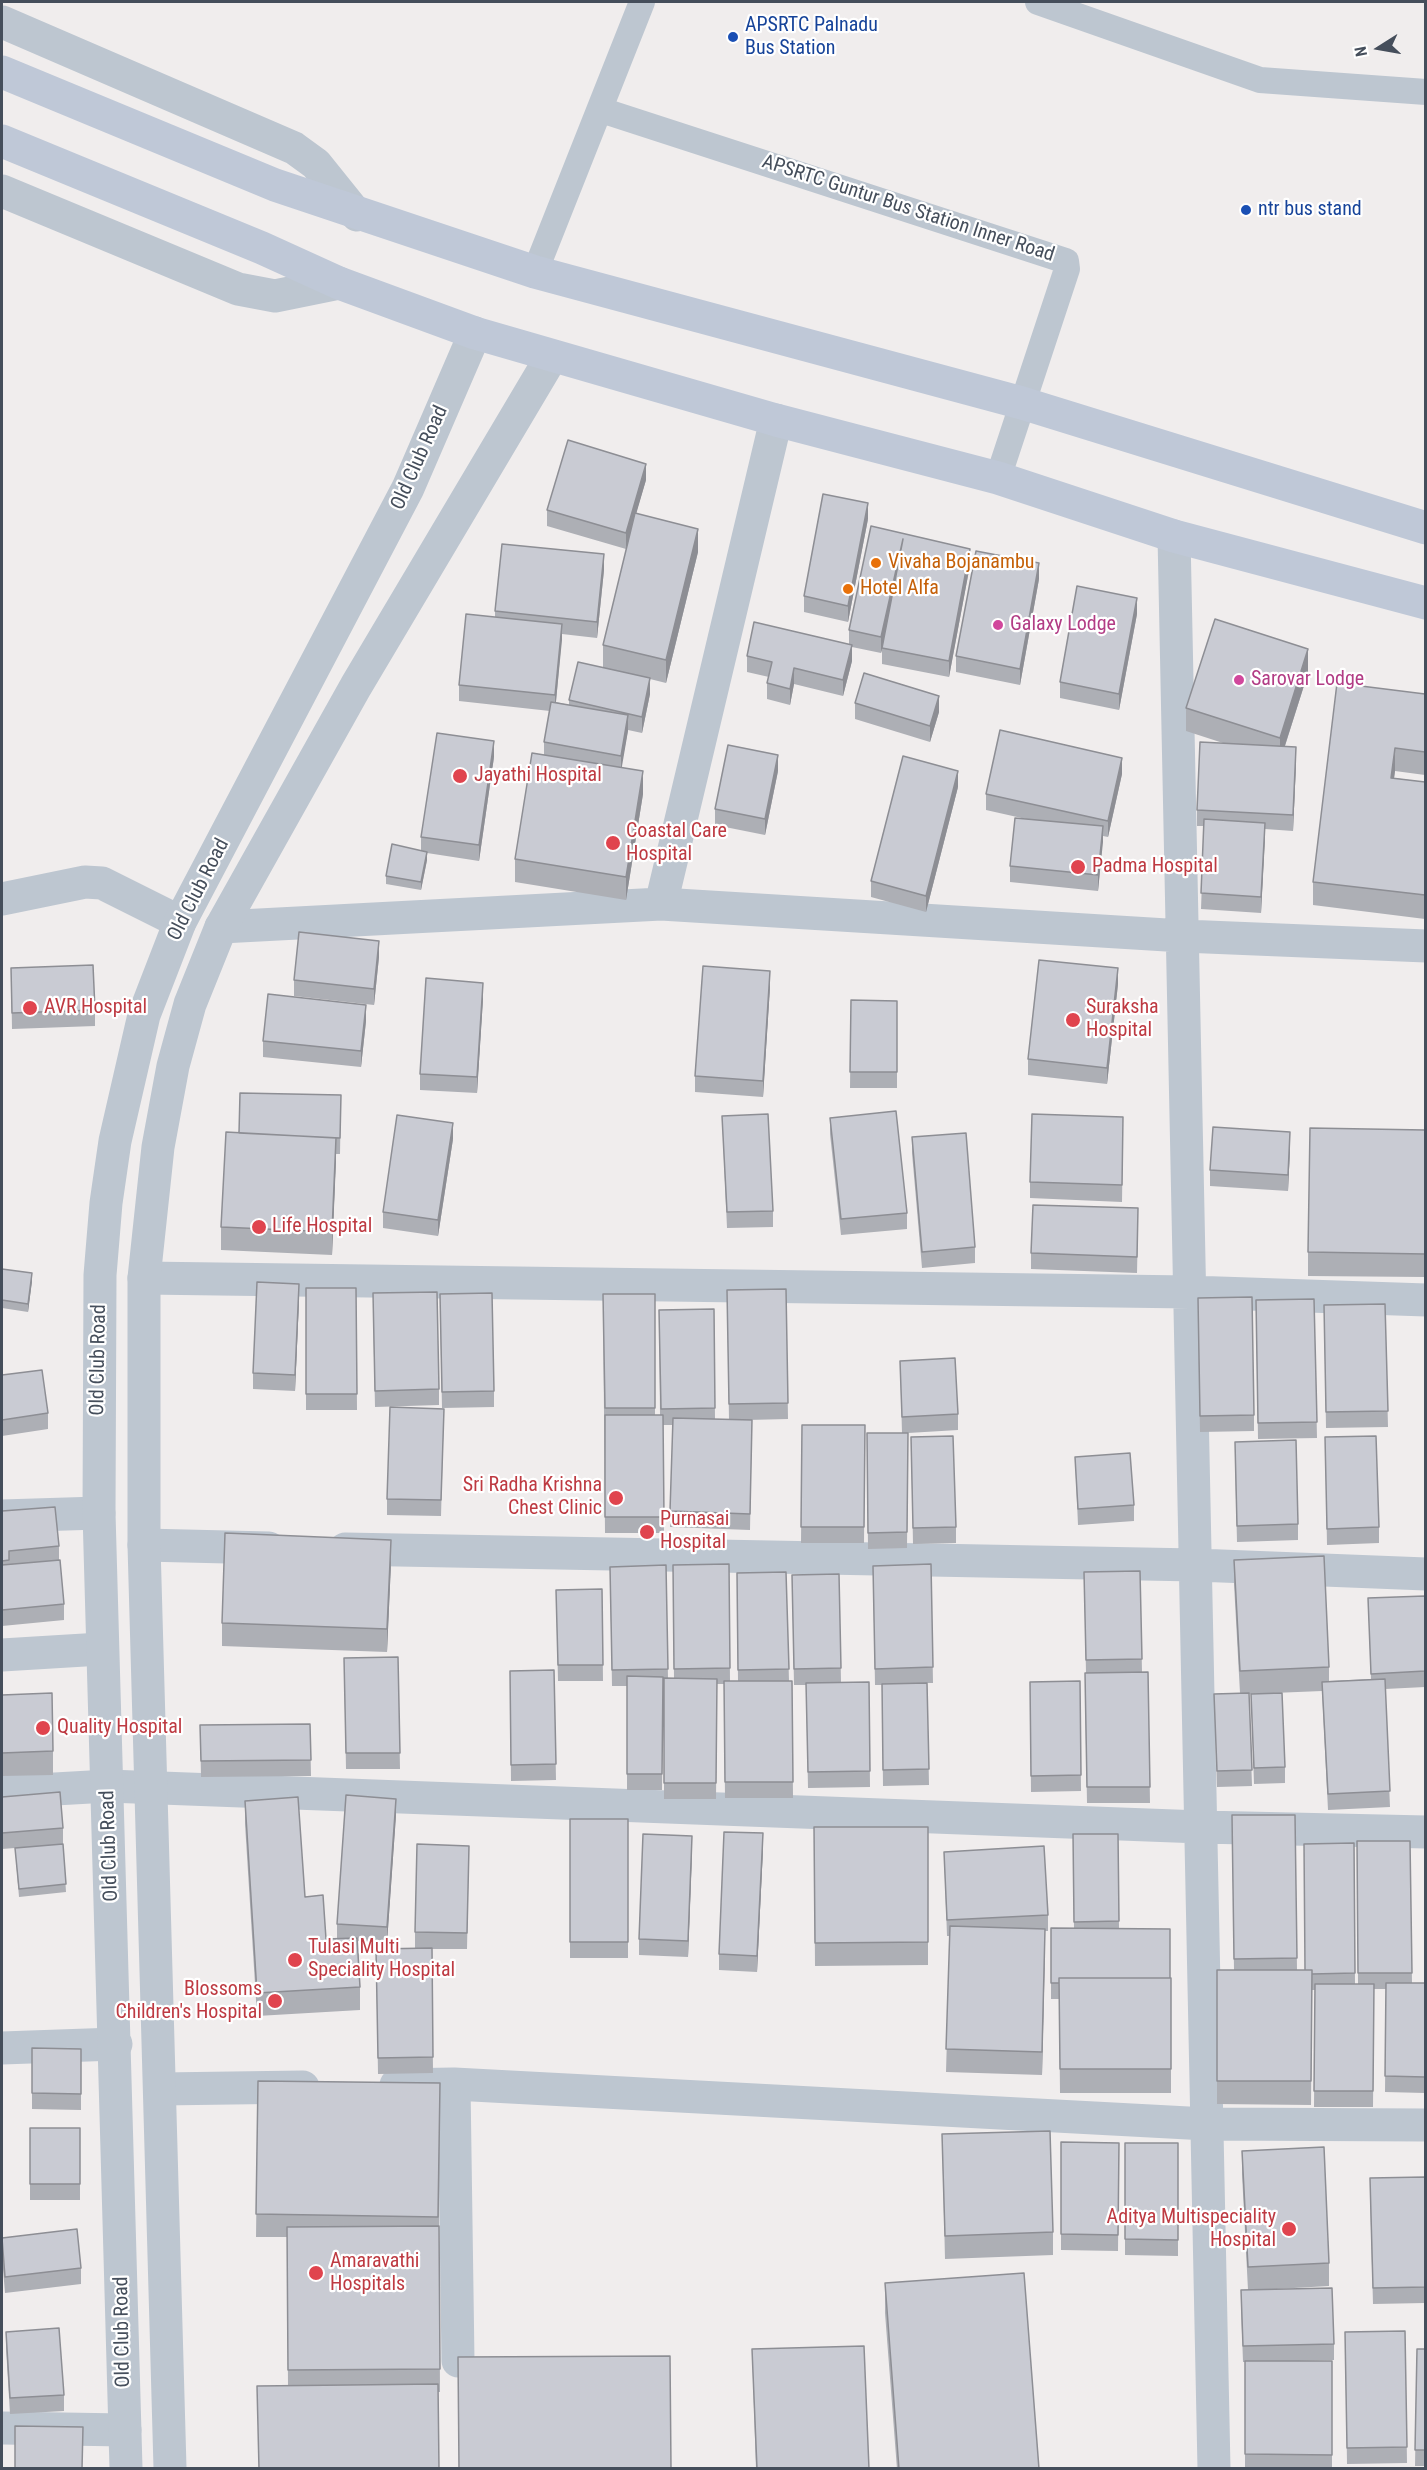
<!DOCTYPE html>
<html>
<head>
<meta charset="utf-8">
<style>
	body { margin:0 }
	#map { position:relative; width:1427px; height:2470px; overflow:hidden; background:#f0eded; font-family:"Roboto Condensed",sans-serif }
	canvas { display:block }
	.frame { position:absolute; inset:0; border:3px solid #454e5b; pointer-events:none }
	.north { position:absolute; left:1349px; top:18px; width:60px; height:60px; -webkit-text-stroke:4px #fff; paint-order:stroke; rotate:259deg; font-size:16px; font-weight:700; line-height:24px; text-align:center; color:#454e5b }
	.north::after { content:''; display:block; margin:auto; width:21px; height:27px; background:#454e5b; clip-path:polygon(50% 0,100% 100%,50% 72%,0 100%) }
</style>
</head>
<body>
<div id="map">
<canvas width="1427" height="2470"></canvas>
<div class="frame"></div>
<div class="north">N</div>
</div>
<script>
const ctx = document.querySelector('canvas').getContext('2d');
ctx.lineJoin = 'round';
function stroke(path, color, width, dash) { ctx.strokeStyle = color; ctx.lineWidth = width; ctx.lineCap = dash ? 'butt' : 'round'; ctx.setLineDash(dash || []); ctx.stroke(path); }
function paint(path, color) { ctx.fillStyle = color; ctx.fill(path, 'evenodd'); }
function drawText(font, color, halo, rows, align = 'center') {
  ctx.font = font + ' "Roboto Condensed",sans-serif'; ctx.lineWidth = 4.5; ctx.setLineDash([]); ctx.textBaseline = 'middle'; ctx.strokeStyle = halo; ctx.fillStyle = color; for (const [text, x, y, turn = 0] of rows) {
    ctx.save(); ctx.translate(x, y); ctx.rotate((+turn || 0) * Math.PI / 180); ctx.textAlign = isNaN(turn) ? turn : align; if (halo) ctx.strokeText(text, 0, 0); ctx.fillText(text, 0, 0); ctx.restore();
  }
}
const service = new Path2D(`
	M1038,2L1260,80L1426,92
	M601,110L1066,261L1067,269L998,478
	M535,272L642,2`);
const minor = new Path2D(`
	M2,22L294,148L316,164L357,215
	M2,191L238,289L275,296L339,283
	M1174,536L1214,2468
	M2,899L85,882L102,883L180,922
	M661,904L776,420
	M221,927L661,904L1183,936L1426,946
	M144,1278L1190,1292L1426,1300
	M2,1516L99,1513
	M144,1545L269,1548
	M345,1549L1196,1565L1426,1574
	M2,1655L101,1649
	M2,1792L108,1786L1201,1827L1426,1832
	M2,2048L116,2044
	M454,2084L458,2361
	M396,2085L454,2084L1207,2124L1426,2125
	M161,2089L303,2087
	M2,2428L125,2430`);
const tertiary = new Path2D(`
	M126,2468L99,1513L100,1275L106,1203L115,1141L144,1015L180,922L408,488L475,333
	M170,2468L144,1545V1278L158,1147L173,1066L190,1004L221,927L356,686L552,356`);
const secondary = new Path2D(`
	M2,72L275,185L535,272L1022,403L1426,528
	M2,141L262,248L339,283L475,333L776,420L998,478L1174,536L1426,603`);
const wall = new Path2D(`
	M646,480L636,513L698,552L666,683L650,679V694L642,733L628,730L621,767L643,794L626,900L515,882V859L544,755V742L550,711L459,701V685L495,617V611L604,570L597,638L562,634L556,702L569,705V700L603,667V645L631,532L626,549L547,526V510Z
	M868,519L848,622L804,612V596Z
	M970,565L949,677L882,664V650L881,653L852,647V661L843,696L794,684L790,705L767,699V683L769,677L747,672V656L849,645V630Z
	M1039,579L1020,685L956,672V656Z
	M1137,614L1119,710L1060,698V682Z
	M1308,673L1285,746L1296,763L1293,831L1265,829L1261,913L1201,909L1204,826H1197V810L1223,743L1186,731V708Z
	M1425,694V775L1395,771L1394,778L1425,782V919L1313,905V882Z
	M855,703L939,712L930,742L855,719Z
	M494,757L479,861L427,853V860L421,890L386,884V876L421,851V837Z
	M778,771L765,835L715,825V809Z
	M1122,774L1108,837L1103,836L1098,891L1010,882V866L1026,819L986,810V794Z
	M958,787L926,912L871,897V881Z
	M379,957L374,1005L294,996V980Z
	M11,968L95,1010V1026L12,1029Z
	M1118,984L1107,1084L1028,1075V1059Z
	M770,987L763,1097L695,1092V1076Z
	M483,999L477,1093L420,1090V1074Z
	M851,1000L897,1001V1088H850Z
	M366,1021L361,1067L263,1057V1041Z
	M341,1095L340,1154H336L332,1255L221,1250V1227L239,1133Z
	M722,1116L773,1211V1227L727,1228Z
	M830,1118L907,1213V1229L841,1235L830,1134Z
	M1425,1130V1277L1308,1276V1252Z
	M1123,1133L1122,1202L1030,1198V1182Z
	M912,1137L975,1247V1263L922,1268L912,1153Z
	M453,1139L438,1236L383,1228V1212Z
	M1290,1148L1288,1191L1210,1186V1170Z
	M1138,1224L1137,1273L1031,1269V1253Z
	M2,1269L32,1281L28,1312L2,1308Z
	M306,1288H356L357,1410H306Z
	M786,1289L788,1419L747,1420H752L750,1530L670,1527L673,1425H663L664,1533H605L603,1294H655V1415H660L659,1310L714,1309L715,1419L729,1420L727,1290Z
	M1314,1299L1317,1438L1258,1439L1256,1300Z
	M299,1300L295,1391L253,1389V1373Z
	M1385,1304L1388,1427L1326,1428L1324,1305Z
	M373,1309L439,1389V1405L375,1407Z
	M440,1310L494,1391V1407L442,1408Z
	M1198,1314L1254,1415V1431L1200,1432Z
	M900,1361L958,1414V1430L908,1433L907,1548L868,1549L867,1433H902Z
	M2,1375L48,1413V1429L2,1436Z
	M444,1409L441,1516L387,1515V1499Z
	M802,1425H865L864,1543H801Z
	M911,1437L956,1527V1543L913,1544Z
	M1325,1437L1379,1527V1543L1327,1545Z
	M1075,1457L1134,1505V1521L1078,1525Z
	M1235,1458L1298,1524V1540L1237,1542Z
	M2,1511L59,1546V1560L64,1604V1620L2,1626Z
	M1234,1560L1329,1667V1681L1371,1679L1368,1598L1425,1596V1687L1385,1689L1390,1807L1328,1810L1322,1691L1249,1694L1252,1786L1217,1787L1214,1694L1240,1693L1234,1584Z
	M391,1563L387,1652L222,1646V1623Z
	M729,1564L730,1681H738L737,1573L786,1572L789,1681H792L793,1798H725L724,1684H717L716,1799H664V1685H663L662,1790H627V1686H612L610,1567L666,1565L668,1678H674L673,1565Z
	M931,1564L933,1683H927L929,1785L883,1786L882,1685H875L873,1566Z
	M1140,1571L1142,1672H1148L1150,1803H1087L1085,1689L1086,1673L1084,1572Z
	M839,1574L841,1682H869L870,1787L808,1788L806,1685H794L792,1575Z
	M602,1589L603,1681H558L556,1590Z
	M398,1657L400,1769H346L344,1658Z
	M554,1670L556,1780L511,1781L510,1671Z
	M1080,1681L1081,1791L1031,1792L1030,1682Z
	M1251,1694L1285,1767V1783L1254,1784Z
	M2,1695L53,1751V1775L2,1776Z
	M310,1724L311,1776L201,1777L200,1725Z
	M2,1797L63,1828V1844L66,1892L19,1897L15,1848L2,1849Z
	M245,1801L305,1897L326,1939H337V1924L396,1815L387,1943L358,1941L360,1987V2010L257,2016L245,1824Z
	M1232,1815H1295L1297,1970H1305L1354,1843L1355,1984H1358L1357,1841H1410L1412,1983H1425V2093L1385,2092L1386,1989H1374L1373,2107H1314L1315,1990H1312L1311,2105L1217,2104V1970H1234Z
	M570,1819H628V1958H570Z
	M814,1827H928V1965L815,1966Z
	M1073,1834H1118L1119,1928L1171,1978V2093H1060L1059,1999H1051V1928H1074Z
	M469,1846L467,1949H432L433,2073L378,2074L376,1949L415,1948V1932Z
	M763,1849L757,1972L719,1970V1954Z
	M692,1852L688,1957L639,1955V1939Z
	M944,1852L1048,1915V1931H1045L1042,2075L946,2072L950,1936H947Z
	M32,2048L81,2049V2110L32,2109Z
	M258,2081L440,2083L439,2226L440,2392L288,2386L287,2237H256Z
	M30,2128H80V2200H30Z
	M942,2134L1053,2232V2255L945,2259Z
	M1061,2142L1119,2143L1118,2251L1061,2250Z
	M1125,2143H1178V2256L1125,2255Z
	M1242,2151L1329,2263V2286L1259,2290L1334,2344V2360L1298,2361H1332V2469H1245V2362H1243L1241,2306L1248,2290L1242,2174Z
	M1425,2177V2303L1373,2304L1370,2194Z
	M2,2238L81,2268V2284L5,2293L2,2257Z
	M885,2283L1039,2469H897L885,2313Z
	M1405,2331L1407,2463L1347,2464L1345,2332Z
	M6,2332L64,2395V2411L10,2414L6,2348Z
	M752,2349L869,2469H756Z
	M1417,2349H1425V2466H1415Z`);
const shadedWall = new Path2D(`
	M646,464V480L626,549V533Z
	M868,503V519L848,622V606Z
	M698,529V552L666,683V660Z
	M903,539V555L881,653V637Z
	M970,549V565L949,677V661Z
	M604,554V570L597,638V622Z
	M1039,563V579L1020,685V669Z
	M1137,598V614L1119,710V694Z
	M562,624V640L555,711V695Z
	M852,645V661L843,696V680Z
	M1308,649V673L1280,761V738Z
	M794,668V684L790,705V689Z
	M650,678V694L642,733V717Z
	M939,696V712L930,742V726Z
	M628,715V731L621,772V756Z
	M494,741V757L479,861V845Z
	M1296,747V763L1293,831V815Z
	M1395,748V771L1391,801V778Z
	M778,755V771L765,835V819Z
	M1122,758V774L1108,837V821Z
	M643,771V794L626,900V877Z
	M958,771V787L926,912V896Z
	M1265,823V839L1261,913V897Z
	M1103,826V842L1098,891V875Z
	M427,852V860L421,890V882Z
	M379,941V957L374,1005V989Z
	M1118,968V984L1107,1084V1068Z
	M770,971V987L763,1097V1081Z
	M483,983V999L477,1093V1077Z
	M366,1005V1021L361,1067V1051Z
	M453,1123V1139L438,1236V1220Z
	M1290,1132V1148L1288,1191V1175Z
	M336,1138V1161L332,1255V1232Z
	M32,1273V1281L28,1312V1304Z
	M299,1284V1300L295,1391V1375Z
	M391,1540V1563L387,1652V1629Z
	M396,1799V1815L387,1943V1927Z
	M763,1833V1849L757,1972V1956Z
	M692,1836V1852L688,1957V1941Z
	M1045,1929V1952L1042,2075V2052Z`);
const building = new Path2D(`
	M568,440L646,464L626,533L547,510Z
	M823,494L868,503L848,606L804,596Z
	M635,513L698,529L666,660L603,645Z
	M871,526L970,549L949,661L882,648L903,539L881,637L849,630Z
	M502,544L604,554L597,622L495,611Z
	M976,551L1039,563L1020,669L956,656Z
	M1077,586L1137,598L1119,694L1060,682Z
	M466,614L562,624L555,695L459,685Z
	M1215,619L1308,649L1280,738L1186,708Z
	M754,622L852,645L843,680L794,668L790,689L767,683L772,662L747,656Z
	M578,662L650,678L642,717L569,700Z
	M864,673L939,696L930,726L855,703Z
	M1337,683L1425,694V752L1395,748L1391,778L1425,782V895L1313,882Z
	M551,702L628,715L621,756L544,742Z
	M1000,730L1122,758L1108,821L986,794Z
	M437,733L494,741L479,845L421,837Z
	M1200,742L1296,747L1293,815L1197,810Z
	M728,745L778,755L765,819L715,809Z
	M532,753L643,771L626,877L515,859Z
	M903,756L958,771L926,896L871,881Z
	M1015,818L1103,826L1098,875L1010,866Z
	M1204,819L1265,823L1261,897L1201,893Z
	M392,844L427,852L421,882L386,876Z
	M299,932L379,941L374,989L294,980Z
	M1039,960L1118,968L1107,1068L1028,1059Z
	M93,965L95,1010L12,1013L11,968Z
	M703,966L770,971L763,1081L695,1076Z
	M426,978L483,983L477,1077L420,1074Z
	M268,994L366,1005L361,1051L263,1041Z
	M851,1000L897,1001V1072H850Z
	M240,1093L341,1095L340,1138L239,1133Z
	M896,1111L907,1213L841,1219L830,1118Z
	M768,1114L773,1211L727,1212L722,1116Z
	M1032,1114L1123,1117L1122,1185L1030,1182Z
	M397,1115L453,1123L438,1220L383,1212Z
	M1213,1127L1290,1132L1288,1175L1210,1170Z
	M1310,1128L1425,1130V1254L1308,1252Z
	M226,1132L336,1138L332,1232L221,1227Z
	M966,1133L975,1247L922,1252L912,1137Z
	M1033,1205L1138,1208L1137,1257L1031,1253Z
	M2,1269L32,1273L28,1304L2,1300Z
	M257,1282L299,1284L295,1375L253,1373Z
	M306,1288H356L357,1394H306Z
	M786,1289L788,1403L729,1404L727,1290Z
	M437,1292L439,1389L375,1391L373,1293Z
	M492,1293L494,1391L442,1392L440,1294Z
	M603,1294H655V1408H605Z
	M1252,1297L1254,1415L1200,1416L1198,1298Z
	M1314,1299L1317,1422L1258,1423L1256,1300Z
	M1385,1304L1388,1411L1326,1412L1324,1305Z
	M714,1309L715,1408L661,1409L659,1310Z
	M955,1358L958,1414L902,1417L900,1361Z
	M42,1370L48,1413L2,1420V1375Z
	M390,1407L444,1409L441,1500L387,1499Z
	M605,1415H663L664,1517H605Z
	M673,1418L752,1420L750,1514L670,1511Z
	M802,1425H865L864,1527H801Z
	M867,1433H908L907,1532L868,1533Z
	M953,1436L956,1527L913,1528L911,1437Z
	M1376,1436L1379,1527L1327,1529L1325,1437Z
	M1296,1440L1298,1524L1237,1526L1235,1442Z
	M1130,1453L1134,1505L1078,1509L1075,1457Z
	M55,1507L59,1546L9,1551V1560L2,1561V1511Z
	M225,1533L391,1540L387,1629L222,1623Z
	M1324,1556L1329,1667L1240,1671L1234,1560Z
	M60,1560L64,1604L2,1610V1565Z
	M729,1564L730,1668L674,1669L673,1565Z
	M931,1564L933,1667L875,1669L873,1566Z
	M666,1565L668,1669L612,1670L610,1567Z
	M1140,1571L1142,1659L1086,1660L1084,1572Z
	M786,1572L789,1669L738,1670L737,1573Z
	M839,1574L841,1668L794,1669L792,1575Z
	M602,1589L603,1665H558L556,1590Z
	M1425,1596V1671L1371,1674L1368,1598Z
	M398,1657L400,1753H346L344,1658Z
	M554,1670L556,1764L511,1765L510,1671Z
	M1148,1672L1150,1787H1087L1085,1673Z
	M627,1676L663,1677L662,1774H627Z
	M664,1678L717,1679L716,1783H664Z
	M1385,1679L1390,1791L1328,1794L1322,1682Z
	M724,1681H792L793,1782H725Z
	M1080,1681L1081,1775L1031,1776L1030,1682Z
	M869,1682L870,1771L808,1772L806,1683Z
	M927,1683L929,1769L883,1770L882,1684Z
	M52,1693L53,1751L2,1753V1695Z
	M1249,1693L1252,1770L1217,1771L1214,1694Z
	M1282,1693L1285,1767L1254,1768L1251,1694Z
	M310,1724L311,1760L201,1761L200,1725Z
	M60,1792L63,1828L2,1833V1797Z
	M346,1795L396,1799L387,1927L337,1924Z
	M298,1797L305,1897L323,1895L326,1939L357,1938L360,1987L257,1993L245,1801Z
	M1232,1815H1295L1297,1958L1234,1959Z
	M570,1819H628V1942H570Z
	M814,1827H928V1942L815,1943Z
	M724,1832L763,1833L757,1956L719,1954Z
	M643,1834L692,1836L688,1941L639,1939Z
	M1073,1834H1118L1119,1921L1074,1922Z
	M1357,1841H1410L1412,1973H1358Z
	M1354,1843L1355,1973L1312,1974V1970H1305L1304,1844Z
	M63,1844L66,1884L19,1889L15,1848Z
	M417,1844L469,1846L467,1933L415,1932Z
	M1044,1846L1048,1915L947,1920L944,1852Z
	M950,1926L1045,1929L1042,2052L946,2049Z
	M1051,1928L1170,1929V1978H1059V1983H1051Z
	M432,1948L433,2057L378,2058L376,1949Z
	M1217,1970H1312L1311,2081H1217Z
	M1059,1978H1171V2069H1060Z
	M1386,1983H1425V2077L1385,2076Z
	M1315,1984H1374L1373,2091H1314Z
	M32,2048L81,2049V2094L32,2093Z
	M258,2081L440,2083L438,2217L256,2214Z
	M30,2128H80V2184H30Z
	M1050,2131L1053,2232L945,2236L942,2134Z
	M1061,2142L1119,2143L1118,2235L1061,2234Z
	M1125,2143H1178V2240L1125,2239Z
	M1324,2147L1329,2263L1248,2267L1242,2151Z
	M1425,2177V2287L1373,2288L1370,2178Z
	M439,2226L440,2369L288,2370L287,2227Z
	M77,2229L81,2268L5,2277L2,2238Z
	M1024,2273L1039,2469H899L885,2283Z
	M1332,2288L1334,2344L1243,2346L1241,2290Z
	M59,2328L64,2395L10,2398L6,2332Z
	M1405,2331L1407,2447L1347,2448L1345,2332Z
	M864,2346L869,2469H757L752,2349Z
	M1417,2349H1425V2450H1415Z
	M670,2356L671,2469H459L458,2357Z
	M1245,2361H1332V2455L1245,2454Z
	M438,2384L439,2469H259L257,2386Z
	M15,2426L83,2427L82,2469H15Z`);
const markers = [
	[733,37,6,"#1a4fb4"],
	[1246,210,6,"#1a4fb4"],
	[876,563,6,"#e8710a"],
	[848,589,6,"#e8710a"],
	[998,625,6,"#d1479c"],
	[1239,680,6,"#d1479c"],
	[460,776,8,"#e0444e"],
	[613,843,8,"#e0444e"],
	[1078,867,8,"#e0444e"],
	[30,1008,8,"#e0444e"],
	[1073,1020,8,"#e0444e"],
	[259,1227,8,"#e0444e"],
	[616,1498,8,"#e0444e"],
	[647,1532,8,"#e0444e"],
	[43,1728,8,"#e0444e"],
	[295,1960,8,"#e0444e"],
	[275,2001,8,"#e0444e"],
	[1289,2229,8,"#e0444e"],
	[316,2273,8,"#e0444e"]
];
const transitNames = [
	["APSRTC Palnadu",745,26],
	["Bus Station",745,49],
	["ntr bus stand",1258,210]
];
const streetNames = [
	["APSRTC Guntur Bus Station Inner Road",908,209,18],
	["Old Club Road",420,458,-66],
	["Old Club Road",199,890,-63],
	["Old Club Road",99,1360,-89],
	["Old Club Road",110,1846,-92],
	["Old Club Road",123,2332,-91]
];
const foodNames = [
	["Vivaha Bojanambu",888,563],
	["Hotel Alfa",860,589]
];
const hotelNames = [
	["Galaxy Lodge",1010,625],
	["Sarovar Lodge",1251,680]
];
const healthNames = [
	["Jayathi Hospital",474,776],
	["Coastal Care",626,832],
	["Hospital",626,855],
	["Padma Hospital",1092,867],
	["AVR Hospital",44,1008],
	["Suraksha",1086,1008],
	["Hospital",1086,1031],
	["Life Hospital",272,1227],
	["Sri Radha Krishna",602,1486,"right"],
	["Chest Clinic",602,1509,"right"],
	["Purnasai",660,1520],
	["Hospital",660,1543],
	["Quality Hospital",57,1728],
	["Tulasi Multi",308,1948],
	["Speciality Hospital",308,1971],
	["Blossoms",262,1990,"right"],
	["Children's Hospital",262,2013,"right"],
	["Aditya Multispeciality",1276,2218,"right"],
	["Hospital",1276,2241,"right"],
	["Amaravathi",330,2262],
	["Hospitals",330,2285]
];
stroke(service, '#bdc6d0', 26);
stroke(minor, '#bdc6d0', 33);
stroke(tertiary, '#bdc6d0', 33);
stroke(secondary, '#bfc8d7', 33);
paint(wall, '#adafb5');
paint(shadedWall, '#8d8e94');
paint(building, '#c9cbd3');
stroke(building, '#8d8e94', 1.5);
for (const [x, y, r, color] of markers) { const dot = new Path2D(); dot.arc(x, y, r, 0, 2 * Math.PI); ctx.fillStyle = color; ctx.fill(dot); stroke(dot, '#fff', 2); }
drawText('20px', '#164399', '#fff', transitNames, 'left');
drawText('20px', '#454e5b', '#fff', streetNames);
drawText('20px', '#c56008', '#fff', foodNames, 'left');
drawText('20px', '#b23c85', '#fff', hotelNames, 'left');
drawText('20px', '#be3a42', '#fff', healthNames, 'left');
</script>
</body>
</html>
